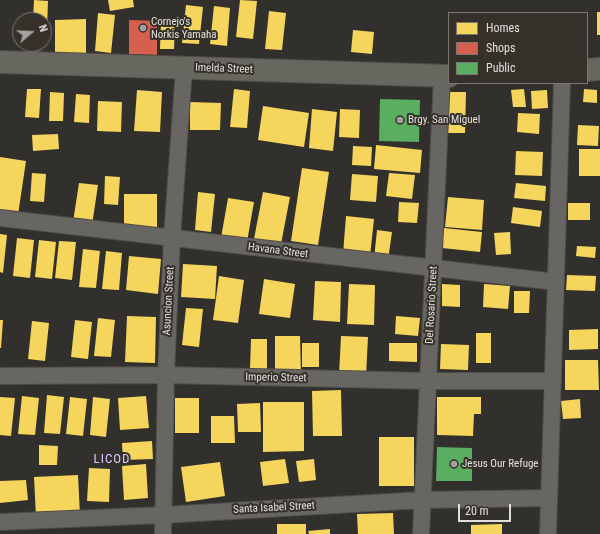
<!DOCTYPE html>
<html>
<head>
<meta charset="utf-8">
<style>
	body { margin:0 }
	#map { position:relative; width:600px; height:534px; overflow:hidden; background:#32302d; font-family:"Roboto Condensed",sans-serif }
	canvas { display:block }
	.legend { position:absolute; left:448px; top:12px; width:140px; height:72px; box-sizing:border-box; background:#35312a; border:1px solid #7a7771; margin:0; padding:5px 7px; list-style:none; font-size:12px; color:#e2dfdb }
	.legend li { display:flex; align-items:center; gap:8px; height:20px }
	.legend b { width:20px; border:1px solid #7a7771 }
	.north { position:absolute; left:12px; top:12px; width:40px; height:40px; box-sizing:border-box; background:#35312a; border:1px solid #7a7771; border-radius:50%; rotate:71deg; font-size:11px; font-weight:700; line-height:16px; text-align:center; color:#e2dfdb }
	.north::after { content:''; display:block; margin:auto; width:14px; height:18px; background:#a4a29e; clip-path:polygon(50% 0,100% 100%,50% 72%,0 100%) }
	.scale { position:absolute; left:458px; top:504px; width:53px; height:18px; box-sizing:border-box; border:2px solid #e2dfdb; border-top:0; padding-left:5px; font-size:12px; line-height:14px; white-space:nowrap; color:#e2dfdb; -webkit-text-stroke:3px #35312a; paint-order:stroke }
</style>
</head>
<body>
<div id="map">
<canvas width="600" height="534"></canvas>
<ul class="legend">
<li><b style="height:11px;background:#f6d55c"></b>Homes</li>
<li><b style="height:11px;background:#d6604d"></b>Shops</li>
<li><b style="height:11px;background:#5aae61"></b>Public</li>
</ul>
<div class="north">N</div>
<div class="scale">20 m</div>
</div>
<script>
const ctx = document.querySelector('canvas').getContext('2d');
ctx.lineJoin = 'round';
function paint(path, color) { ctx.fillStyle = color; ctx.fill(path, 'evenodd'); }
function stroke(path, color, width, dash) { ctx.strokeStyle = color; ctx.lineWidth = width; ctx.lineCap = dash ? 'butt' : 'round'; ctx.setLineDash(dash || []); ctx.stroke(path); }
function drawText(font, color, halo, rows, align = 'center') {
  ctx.font = font + ' "Roboto Condensed",sans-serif'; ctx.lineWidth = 4; ctx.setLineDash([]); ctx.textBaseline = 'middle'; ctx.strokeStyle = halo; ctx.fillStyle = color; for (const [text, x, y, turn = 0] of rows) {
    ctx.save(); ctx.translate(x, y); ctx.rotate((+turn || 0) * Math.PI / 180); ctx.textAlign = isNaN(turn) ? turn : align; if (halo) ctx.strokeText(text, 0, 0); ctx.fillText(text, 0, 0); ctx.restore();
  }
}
const homes = new Path2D(`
	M34,0L48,1L47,29H44V20H33Z
	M108,0H133L134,7L110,11Z
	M240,0L257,1L253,39L236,37Z
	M186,5L203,7L199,44L182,43Z
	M214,6L230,8L227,46L210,44Z
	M269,11L286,13L282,50L265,49Z
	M597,12H600V35H597Z
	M98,13L115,15L111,53L95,51Z
	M86,19V59H55V20Z
	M161,20L175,21L174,49H160Z
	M353,30L374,32L372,54L351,52Z
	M27,89H41L39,118L25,117Z
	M234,89L250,91L247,128L230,127Z
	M524,89L526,107H513L511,90Z
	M584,89L597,90V103L583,102Z
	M137,90L162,92L160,132L134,131Z
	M547,90L548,108L532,109L531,91Z
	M50,92L64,93L63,121H49Z
	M448,92H466L465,133H447Z
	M76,94L90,95L89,123L74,122Z
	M98,101L122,102L121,132L97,131Z
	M190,102L221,103L220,130H190Z
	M263,106L309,113L304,147L258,140Z
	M312,109L337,112L333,151L309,148Z
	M340,109L360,110L359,138L339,137Z
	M518,113L540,114L539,134L517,132Z
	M578,125L599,126L598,146L577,145Z
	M58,134L59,149L33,151L32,135Z
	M376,145L422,150L420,173L374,169Z
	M353,146L372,147L371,166L352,165Z
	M579,149H600V176H579Z
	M516,151L543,152L542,176L515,175Z
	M0,157L26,161L18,215L0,212Z
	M302,168L329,172L318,245L291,241Z
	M32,173L46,174L44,202L30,201Z
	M389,173L415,175L412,199L386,196Z
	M352,174L378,176L376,202L350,200Z
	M105,176L120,177L118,205L104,204Z
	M79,183L98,185L92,225L73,222Z
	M516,183L546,186L545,201L514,198Z
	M198,192L215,194L211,232L195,230Z
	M263,192L290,197L281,244L254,239Z
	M124,194H157V229H124Z
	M448,197L484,200L482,230L445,227Z
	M228,198L254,202L247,242L221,238Z
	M399,202L419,203L417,223L398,222Z
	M568,203H590V220H568Z
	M513,207L542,211L540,227L511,223Z
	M346,216L374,219L370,256L343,254Z
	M444,228L482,232L480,252L442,248Z
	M377,230L392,232L388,260L374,259Z
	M510,232L511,254L496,255L494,233Z
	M0,234L7,235L3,273L0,272Z
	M17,238L34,240L30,278L13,276Z
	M39,240L56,242L52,279L35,277Z
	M59,241L76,242L72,280L55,278Z
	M577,246L596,247L595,258L576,256Z
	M83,249L100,251L96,288L79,287Z
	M106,251L122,253L119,290L102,289Z
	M129,256L161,259L158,294L126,290Z
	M183,264L217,266L215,299L181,297Z
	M567,275L596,276L595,291L566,290Z
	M219,276L244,280L238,323L213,320Z
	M264,279L295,284L290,318L259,314Z
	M315,281L341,282L340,322L313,320Z
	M349,284L375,285L374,325L347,324Z
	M442,284L460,285V307L442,306Z
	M484,284L510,286L508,309L483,307Z
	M514,291H530L529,313H514Z
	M186,308L203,309L199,347L182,345Z
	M127,316L156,317L155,363L125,362Z
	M396,316L420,318L418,336L395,334Z
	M98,318L115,320L111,357L94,356Z
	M0,320H3L1,348H0Z
	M75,320L92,322L88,359L71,357Z
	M32,321L49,323L45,361L28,359Z
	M598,329V349L569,350V330Z
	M476,333H491V363H476Z
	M275,336H300L301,374H275Z
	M341,336L368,337L366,376L339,375Z
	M251,339H267V370L250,369Z
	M302,343H319V367H302Z
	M389,343H417V362L389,361Z
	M441,344L469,345L468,370L440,369Z
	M565,360H598L599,390H565Z
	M341,390L342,436H313L312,391Z
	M47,395L64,397L60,434L44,433Z
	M22,396L39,398L35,435L18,434Z
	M146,396L149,428L120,430L118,398Z
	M0,397L15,398L11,436L0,435Z
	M70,397L87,399L83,436L66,434Z
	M93,397L110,399L106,437L90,435Z
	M437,397H481V414H474L473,436L437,435Z
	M175,398H199V433H175Z
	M580,399L581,418L563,419L561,401Z
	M263,402H304V451L263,452Z
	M260,403L261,432H238L237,404Z
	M211,416H234L235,443H211Z
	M379,437H414V486H379Z
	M152,441L153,459L123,460L122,443Z
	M39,445L58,446L57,465H39Z
	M285,459L289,483L263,486L260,462Z
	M314,459L316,480L299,482L296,461Z
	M220,462L225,496L186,502L181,467Z
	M146,464L148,498L124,500L122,466Z
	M89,468L110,469L109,502L87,501Z
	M78,475L80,515L36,517L34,477Z
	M26,480L28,500L0,503V481Z
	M393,513L394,534H358L357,514Z
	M277,524H306V534H277Z
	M502,524V534H471V525Z
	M330,529V534H309L308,531Z`);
const shops = new Path2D(`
	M129,20L157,21V55L129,54Z`);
const public = new Path2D(`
	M380,99L420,100L419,142L379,141Z
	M437,447L472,448V481H436Z`);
const minor = new Path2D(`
	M0,218L556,282
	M0,376L166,375L428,381H553
	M0,522L163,515L423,500L549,498
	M163,534L166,375L172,238L184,68
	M421,534L442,76
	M548,534L562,83`);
const primary = new Path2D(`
	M0,62L449,76
	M587,70L600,69`);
const markers = [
	[143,28,4,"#a4a29e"],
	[400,120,4,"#a4a29e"],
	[454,464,4,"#a4a29e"]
];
const poiNames = [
	["Cornejo's",151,22],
	["Norkis Yamaha",151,35],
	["Brgy. San Miguel",408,120],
	["Jesus Our Refuge",462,464]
];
const streetNames = [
	["Imelda Street",224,69,2],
	["Havana Street",278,251,7],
	["Asuncion Street",169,301,-87],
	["Del Rosario Street",432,305,-87],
	["Imperio Street",276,378,1],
	["Santa Isabel Street",274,508,-3]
];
const quarterNames = [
	["LICOD",112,460]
];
paint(homes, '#f6d55c');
paint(shops, '#d6604d');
paint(public, '#5aae61');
stroke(minor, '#4f4c49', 18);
stroke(primary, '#4f4c49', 24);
stroke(minor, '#686663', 16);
stroke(primary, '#68675f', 22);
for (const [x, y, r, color] of markers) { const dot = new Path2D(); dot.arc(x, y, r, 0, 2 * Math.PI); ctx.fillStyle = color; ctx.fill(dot); stroke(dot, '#35312a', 1.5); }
drawText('11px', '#e2dfdb', '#35312a', poiNames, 'left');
drawText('11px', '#e2dfdb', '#35312a', streetNames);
ctx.letterSpacing = '1px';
drawText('13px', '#d6c4fd', '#35312a', quarterNames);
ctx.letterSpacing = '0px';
</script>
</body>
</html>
